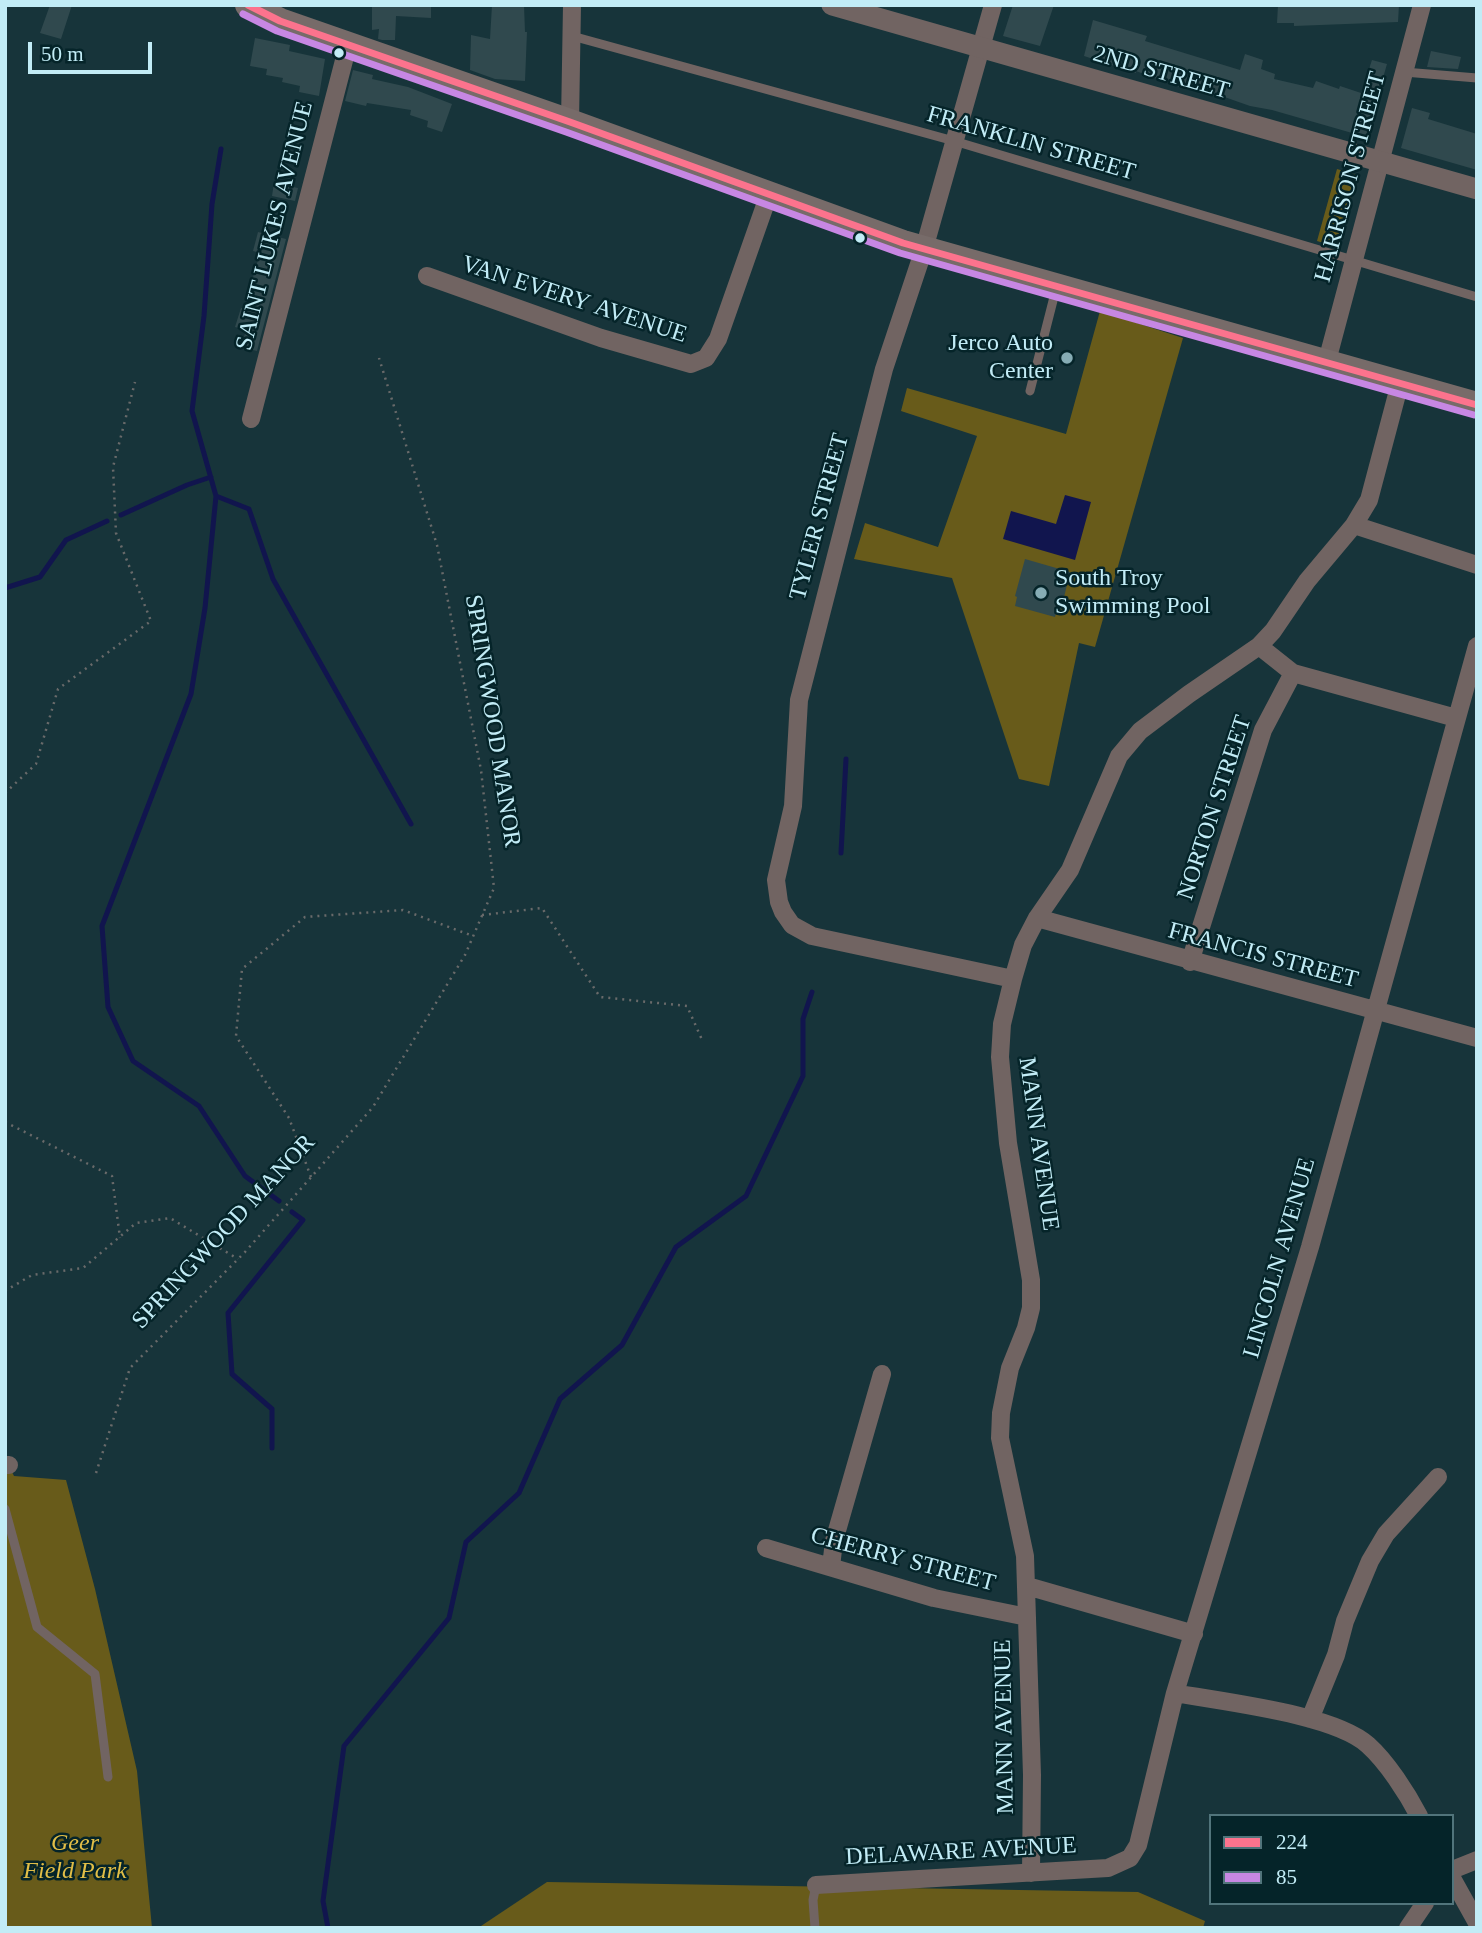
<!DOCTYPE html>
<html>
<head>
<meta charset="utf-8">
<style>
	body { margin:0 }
	#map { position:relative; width:1482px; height:1933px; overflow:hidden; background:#17343a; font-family:Georgia,serif }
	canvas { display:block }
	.frame { position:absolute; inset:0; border:7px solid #c2ecf6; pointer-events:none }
	.legend { position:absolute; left:1209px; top:1814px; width:245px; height:91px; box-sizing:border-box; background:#052429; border:2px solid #51747b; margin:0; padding:9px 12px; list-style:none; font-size:21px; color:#c2ecf6 }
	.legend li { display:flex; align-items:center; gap:14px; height:35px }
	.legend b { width:35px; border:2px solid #51747b }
	.scale { position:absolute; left:28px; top:42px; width:124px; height:32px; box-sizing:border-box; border:4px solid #c2ecf6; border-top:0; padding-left:9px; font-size:21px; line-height:24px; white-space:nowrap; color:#c2ecf6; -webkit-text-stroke:5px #052429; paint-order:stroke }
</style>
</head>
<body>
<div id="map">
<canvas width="1482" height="1933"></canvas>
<div class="frame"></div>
<ul class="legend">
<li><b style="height:9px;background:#fc738d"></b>224</li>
<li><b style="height:9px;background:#c787e3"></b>85</li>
</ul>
<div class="scale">50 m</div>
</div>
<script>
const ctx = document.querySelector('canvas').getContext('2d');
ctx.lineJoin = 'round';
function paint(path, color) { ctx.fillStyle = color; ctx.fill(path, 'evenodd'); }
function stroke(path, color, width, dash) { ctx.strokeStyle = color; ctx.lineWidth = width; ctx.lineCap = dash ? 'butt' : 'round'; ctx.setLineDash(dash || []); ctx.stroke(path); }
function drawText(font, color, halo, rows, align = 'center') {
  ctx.font = font + ' Georgia,serif'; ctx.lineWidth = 5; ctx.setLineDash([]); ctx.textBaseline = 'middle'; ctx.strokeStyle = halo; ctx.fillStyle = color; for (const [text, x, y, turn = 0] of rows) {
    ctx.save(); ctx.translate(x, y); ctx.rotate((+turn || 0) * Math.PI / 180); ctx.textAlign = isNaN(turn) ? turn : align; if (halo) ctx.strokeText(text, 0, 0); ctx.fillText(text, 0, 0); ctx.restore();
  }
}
const green = new Path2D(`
	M1337,169L1357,175L1337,247L1317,241Z
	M1100,311L1183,338L1095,647L1079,643L1049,786L1019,779L952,578L854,559L865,523L938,547L977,436L901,411L907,388L1066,434Z
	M5,1458L14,1476L66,1480L95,1589L137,1771L152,1928H5Z
	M547,1882L1138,1892L1205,1921L1203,1928H478Z`);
const water = new Path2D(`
	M1065,495L1091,502L1075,560L1003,539L1011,511L1056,524Z`);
const stream = new Path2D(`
	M221,149L212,204L204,316L192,411L216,496L205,608L191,694L102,926L108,1007L133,1061L199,1106L245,1176L279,1201
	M216,496L249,509L273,579L411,824
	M121,515L187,485L211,477
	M5,588L40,577L66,540L107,521
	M841,853L846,759
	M272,1448V1409L232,1374L228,1313L303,1220L292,1212
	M328,1928L323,1901L344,1746L449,1618L466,1542L519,1493L560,1399L622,1345L676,1247L746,1196L803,1076V1019L812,992`);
const building = new Path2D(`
	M50,5H72L61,39L40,33Z
	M372,5H431V18L396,16L395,40H382L378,39L379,29L372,30Z
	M492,5H524L525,32H527L525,81L495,79L470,70L471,35L490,39Z
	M1013,5H1054L1040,46L1003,36Z
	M1278,5H1399L1398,22L1294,26V23H1277Z
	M1093,20L1147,36L1145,41L1240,70L1245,54L1263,60L1261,69L1275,74L1274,79L1313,88L1316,81L1339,89L1340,86L1361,93L1372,60L1387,64L1366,137L1272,110L1250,106L1216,94L1215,96L1176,86L1136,71V73L1084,56Z
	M255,38L290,45L289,51L325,59L319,96L299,92L300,86L282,82L283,78L266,75L267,69L250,66Z
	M1431,51L1461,57L1458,69L1427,67Z
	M353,70L373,75L372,79L408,87L452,104L442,132L427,127L428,121L410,115L411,110L367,103L366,106L345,101Z
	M1412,108L1430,113L1428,119L1477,134V170L1401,148Z
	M274,183L298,188L295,201L272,196Z
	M258,232L286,239L257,351L241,347L246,330L235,327L241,308L244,309L260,253L253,251Z
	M1025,559L1070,572L1061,610L1057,609L1055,617L1015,606L1017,597L1015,596Z`);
const path = new Path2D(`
	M5,793L36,764L58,689L151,621L116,533L113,467L135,382
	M482,915L542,908L600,997L687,1006L703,1042
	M5,1122L112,1176L120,1238
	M311,1177L289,1118L236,1036L242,969L305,917L403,910L473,936
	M5,1291L32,1275L83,1268L136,1223L170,1218L238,1259
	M96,1473L130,1368L245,1252L373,1107L465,955L494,888L481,770L437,545L379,358`);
const service = new Path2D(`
	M572,36L954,141L1477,297
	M1404,72L1477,78
	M1030,391L1056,289
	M5,1509L37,1627L95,1674L108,1777
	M815,1928L813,1900L816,1885`);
const minor = new Path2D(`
	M993,5L924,249L884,369L799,700L793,806L776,880L779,902L783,912L792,925L812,936L1013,979
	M570,122L572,5
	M427,276L601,338L691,364L706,358L718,339L769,194
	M1327,361L1422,5
	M251,419L348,45
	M1354,525L1477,565
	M1259,646L1293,673L1456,718
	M1037,918L1477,1038
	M1190,962L1263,730L1293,673
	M5,1465H9
	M766,1548L934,1598L1027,1617
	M831,1567L834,1541L882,1374
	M1027,1586L1194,1634
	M1175,1693C1223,1702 1334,1714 1368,1745C1387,1762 1407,1793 1419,1816
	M1310,1719L1336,1655L1345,1621L1370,1561L1386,1534L1438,1477
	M1452,1870L1477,1860
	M1031,1873L1032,1775L1025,1556L1000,1438L1001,1413L1010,1368L1026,1328L1031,1308V1280L1008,1143L1000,1057L1002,1024L1013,979L1023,945L1037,918L1070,870L1119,756L1140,731L1189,694L1259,646L1273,631L1307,581L1354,525L1369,500L1400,383
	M1452,1878L1477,1923
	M816,1885L1108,1868L1130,1858L1138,1845L1175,1693L1310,1247L1477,646
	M1408,1928L1425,1903`);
const tertiary = new Path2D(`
	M832,5L1477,189`);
const primary = new Path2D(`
	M248,5L280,21L570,122L903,243L1477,405`);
const bus1 = new Path2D(`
	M248,5L280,21L570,122L903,243L1477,405`);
const bus2 = new Path2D(`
	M243,14L277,31L566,132L900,253L1474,415`);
const markers = [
	[339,53,6,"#c2ecf6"],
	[860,238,6,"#c2ecf6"],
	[1067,358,7,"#86acb4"],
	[1041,593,7,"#86acb4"]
];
const streetNames = [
	["2ND STREET",1161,73,16],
	["FRANKLIN STREET",1031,144,16],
	["HARRISON STREET",1351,177,-75],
	["SAINT LUKES AVENUE",275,226,-76],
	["VAN EVERY AVENUE",574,300,18],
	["TYLER STREET",820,517,-75],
	["SPRINGWOOD MANOR",492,721,81],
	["NORTON STREET",1215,808,-72],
	["FRANCIS STREET",1263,956,15],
	["MANN AVENUE",1038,1144,82],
	["SPRINGWOOD MANOR",224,1232,-47],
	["LINCOLN AVENUE",1280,1258,-74],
	["CHERRY STREET",903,1560,15],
	["MANN AVENUE",1005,1727,-91],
	["DELAWARE AVENUE",961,1852,-3]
];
const poiNames = [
	["Jerco Auto",1053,344],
	["Center",1053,372],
	["South Troy",1055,579,"left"],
	["Swimming Pool",1055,607,"left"]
];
const parkNames = [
	["Geer",75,1844],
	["Field Park",75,1872]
];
paint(green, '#685b1a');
paint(water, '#11154e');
stroke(stream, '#11154e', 5);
paint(building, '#30494e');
stroke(path, '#696a6a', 2.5, [2, 5]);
stroke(service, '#716462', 9);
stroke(minor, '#716462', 18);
stroke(tertiary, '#716462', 21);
stroke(primary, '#776b69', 26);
stroke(bus1, '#fc738d', 7);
stroke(bus2, '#c787e3', 7);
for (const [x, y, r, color] of markers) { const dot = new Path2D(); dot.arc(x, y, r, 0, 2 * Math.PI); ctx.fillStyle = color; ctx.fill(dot); stroke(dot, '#052429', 2.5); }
drawText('24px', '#c2ecf6', '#052429', streetNames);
drawText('24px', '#c2ecf6', '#052429', poiNames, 'right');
drawText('italic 24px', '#e1be47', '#052429', parkNames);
</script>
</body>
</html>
